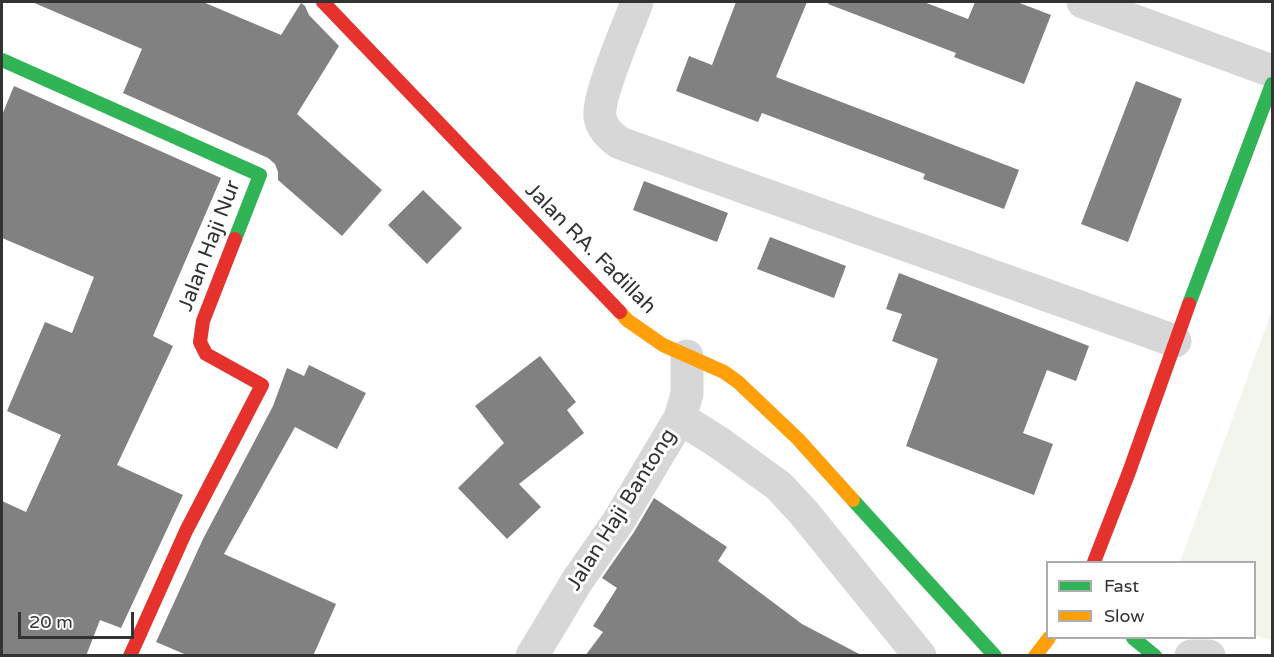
<!DOCTYPE html>
<html>
<head>
<meta charset="utf-8">
<style>
	body { margin:0 }
	#map { position:relative; width:1274px; height:657px; overflow:hidden; background:#fff; font-family:"Varela Round",sans-serif }
	canvas { display:block }
	.frame { position:absolute; inset:0; border:3px solid #333; pointer-events:none }
	.legend { position:absolute; left:1046px; top:561px; width:210px; height:78px; box-sizing:border-box; background:#fff; border:2px solid #adadad; margin:0; padding:8px 10px; list-style:none; font-size:18px; color:#333 }
	.legend li { display:flex; align-items:center; gap:12px; height:30px }
	.legend b { width:30px; border:2px solid #adadad }
	.scale { position:absolute; left:18px; top:612px; width:116px; height:27px; box-sizing:border-box; border:3px solid #333; border-top:0; padding-left:8px; font-size:18px; line-height:21px; white-space:nowrap; color:#333; -webkit-text-stroke:4px #fff; paint-order:stroke }
</style>
</head>
<body>
<div id="map">
<canvas width="1274" height="657"></canvas>
<div class="frame"></div>
<ul class="legend">
<li><b style="height:8px;background:#30b455"></b>Fast</li>
<li><b style="height:8px;background:#ff9f0a"></b>Slow</li>
</ul>
<div class="scale">20 m</div>
</div>
<script>
const ctx = document.querySelector('canvas').getContext('2d');
ctx.lineJoin = 'round';
function paint(path, color) { ctx.fillStyle = color; ctx.fill(path, 'evenodd'); }
function stroke(path, color, width, dash) { ctx.strokeStyle = color; ctx.lineWidth = width; ctx.lineCap = dash ? 'butt' : 'round'; ctx.setLineDash(dash || []); ctx.stroke(path); }
function drawText(font, color, halo, rows, align = 'center') {
  ctx.font = font + ' "Varela Round",sans-serif'; ctx.lineWidth = 6; ctx.setLineDash([]); ctx.textBaseline = 'middle'; ctx.strokeStyle = halo; ctx.fillStyle = color; for (const [text, x, y, turn = 0] of rows) {
    ctx.save(); ctx.translate(x, y); ctx.rotate((+turn || 0) * Math.PI / 180); ctx.textAlign = isNaN(turn) ? turn : align; if (halo) ctx.strokeText(text, 0, 0); ctx.fillText(text, 0, 0); ctx.restore();
  }
}
const green = new Path2D(`
	M1272,310V641L1255,635L1254,562H1180Z`);
const building = new Path2D(`
	M32,2H203L281,35L301,3L305,6L309,15L339,46L297,114L382,190L342,236L278,180V172L275,164L268,158L123,93L142,49Z
	M736,2H807L776,77L1019,170L1004,209L923,179L925,174L762,113L758,122L676,91L689,56L712,65Z
	M829,2H924L968,19L975,2H1017L1051,15L1024,84L954,57L956,53L828,4Z
	M1136,81L1182,99L1128,242L1081,224Z
	M14,86L221,178L153,336L173,346L117,465L183,495L121,628L100,620L86,656H2V501L26,512L61,435L7,411L45,322L72,333L94,277L2,238V115Z
	M644,181L728,213L717,242L633,210Z
	M423,190L462,228L427,264L388,225Z
	M770,237L846,266L834,298L757,269Z
	M899,273L1089,346L1076,381L1047,370L1023,433L1053,444L1034,495L906,446L938,359L892,341L902,314L886,309Z
	M540,356L576,402L567,410L584,433L519,484L541,507L507,539L458,488L504,443L475,406Z
	M309,365L366,393L337,449L295,427L224,554L336,604L313,656H189L156,642L203,539L273,406L287,368L304,376Z
	M654,498L727,547L718,561L802,624L863,656H585L603,632L593,626L617,588L602,578L634,532Z`);
const street = new Path2D(`
	M637,2C629,25 597,96 600,117C602,129 611,137 620,143L1175,341
	M1083,2L1272,71
	M680,418L721,444L779,486L804,513L920,656
	M532,656L577,581L618,522L680,418L687,394V356
	M1191,656H1209`);
const fast = new Path2D(`
	M2,60L260,175L235,239
	M1189,304L1272,84
	M853,500L995,656
	M1133,638L1155,656`);
const slow = new Path2D(`
	M620,312L627,320L663,345L724,372L738,382L798,439L853,500
	M1035,656L1049,638`);
const jam = new Path2D(`
	M323,2L620,312
	M1094,562L1129,472L1189,304
	M130,656L186,531L262,385L206,354L200,342L203,321L235,239`);
const streetNames = [
	["Jalan Haji Nur",210,246,-69],
	["Jalan RA. Fadillah",590,249,45],
	["Jalan Haji Bantong",622,510,-58]
];
paint(green, '#f1f5ed');
paint(building, '#818181');
stroke(street, '#d7d7d7', 33);
stroke(fast, '#30b455', 14);
stroke(slow, '#ff9f0a', 14);
stroke(jam, '#e5322d', 14);
drawText('21px', '#333', '#fff', streetNames);
</script>
</body>
</html>
